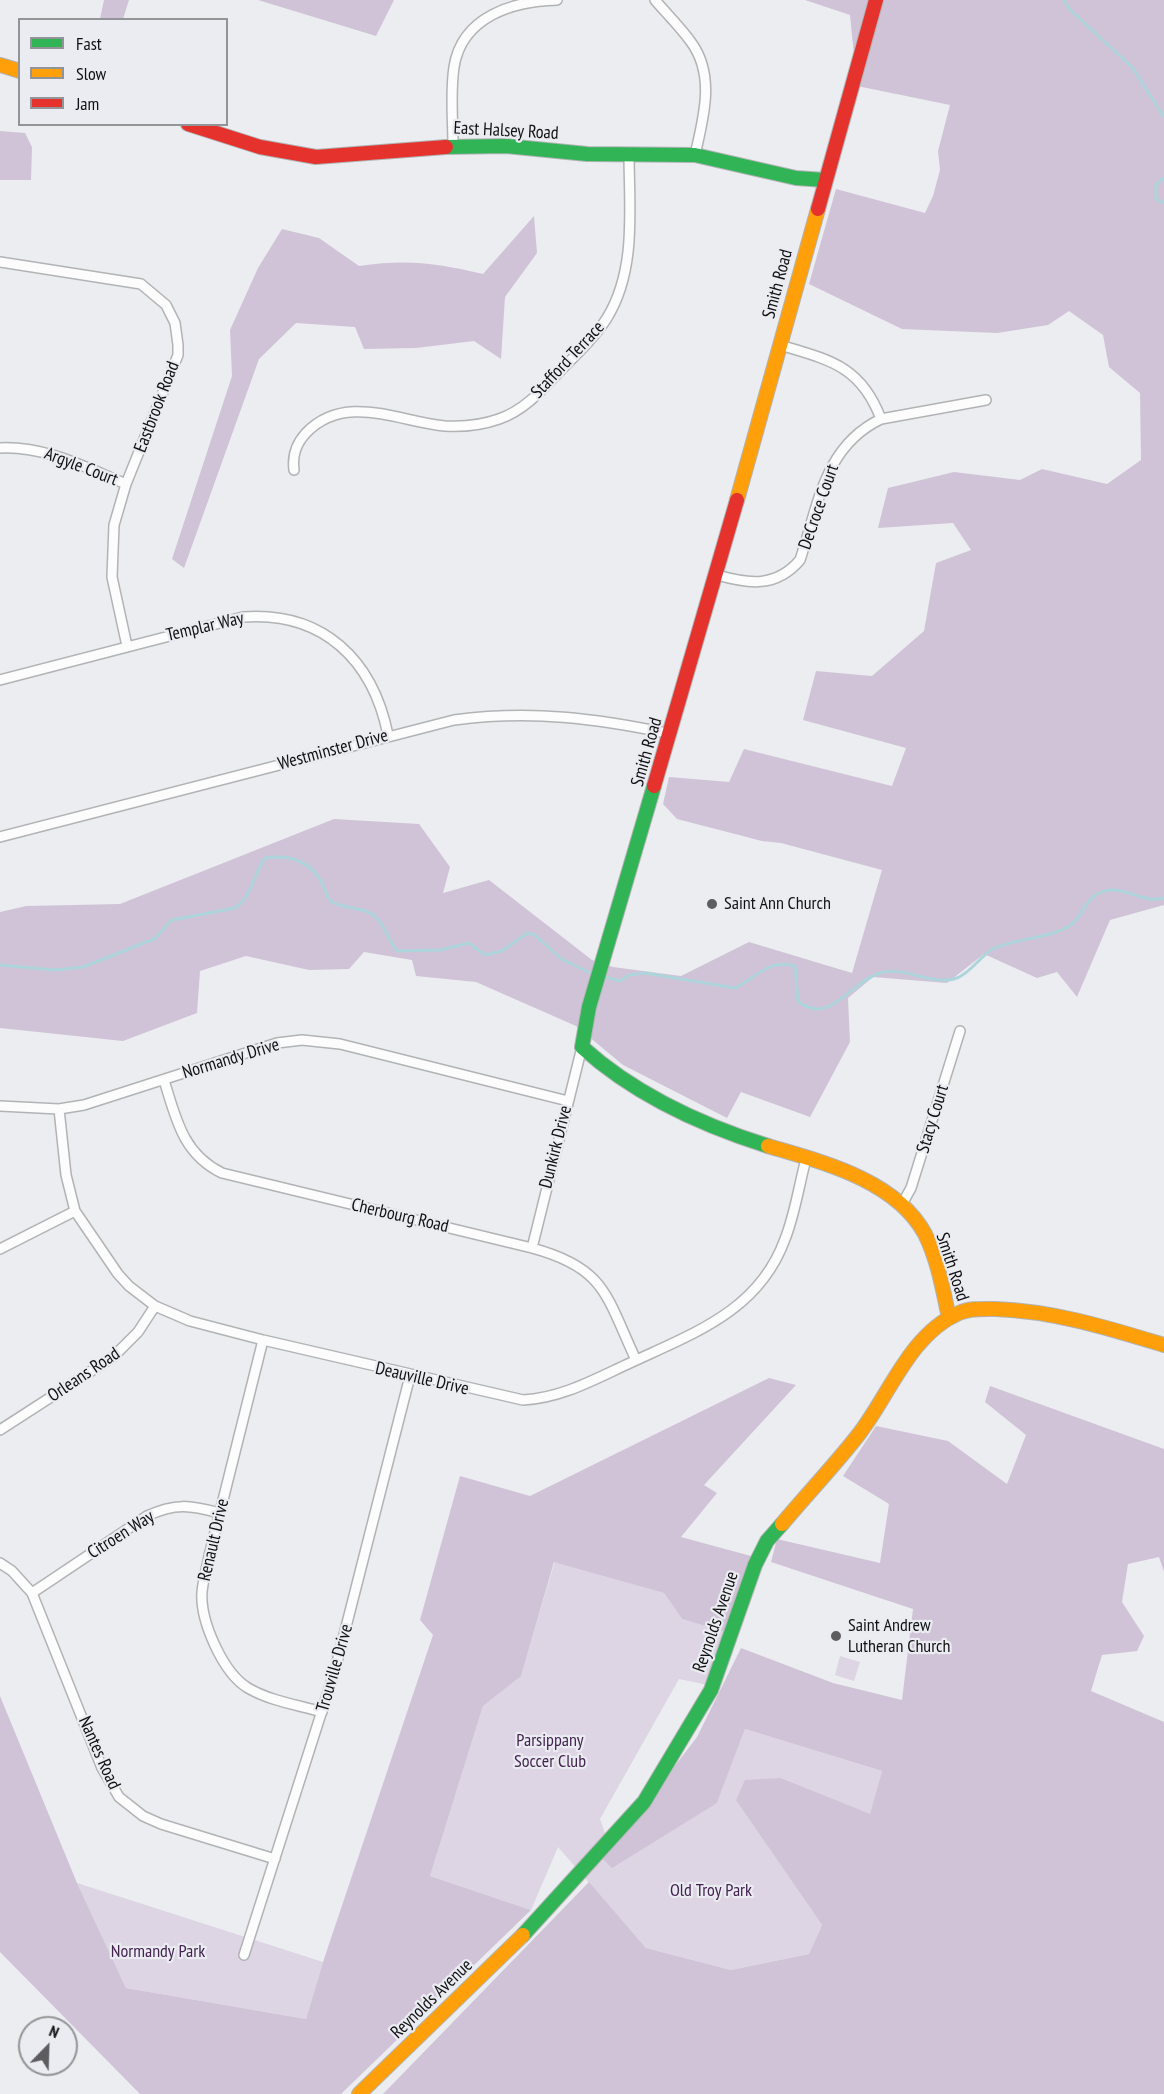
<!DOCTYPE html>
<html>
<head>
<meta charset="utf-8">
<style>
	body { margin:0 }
	#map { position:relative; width:1164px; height:2094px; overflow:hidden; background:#ebedf0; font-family:"PT Sans Narrow",sans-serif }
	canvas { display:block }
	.legend { position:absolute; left:18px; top:18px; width:210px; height:108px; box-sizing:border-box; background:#eaecf1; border:2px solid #939498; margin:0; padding:8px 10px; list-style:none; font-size:18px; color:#101012 }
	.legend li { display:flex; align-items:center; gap:12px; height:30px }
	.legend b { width:30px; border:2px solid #939498 }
	.north { position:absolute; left:18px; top:2016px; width:60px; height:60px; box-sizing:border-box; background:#eaecf1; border:2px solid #939498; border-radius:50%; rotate:23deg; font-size:16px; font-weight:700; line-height:24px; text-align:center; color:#101012 }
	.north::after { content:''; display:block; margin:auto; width:21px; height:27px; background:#5d5d60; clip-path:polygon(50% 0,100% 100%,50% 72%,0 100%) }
</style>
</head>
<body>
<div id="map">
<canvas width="1164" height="2094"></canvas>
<ul class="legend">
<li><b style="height:8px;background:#30b455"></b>Fast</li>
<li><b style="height:8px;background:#ff9f0a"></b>Slow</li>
<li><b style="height:8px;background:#e5322d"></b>Jam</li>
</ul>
<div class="north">N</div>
</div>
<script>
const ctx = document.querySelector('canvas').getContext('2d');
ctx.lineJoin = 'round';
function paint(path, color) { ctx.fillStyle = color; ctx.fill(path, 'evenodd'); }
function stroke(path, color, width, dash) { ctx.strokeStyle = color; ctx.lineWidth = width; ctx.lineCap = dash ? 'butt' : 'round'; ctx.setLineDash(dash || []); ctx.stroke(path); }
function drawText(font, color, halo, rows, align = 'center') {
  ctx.font = font + ' "PT Sans Narrow",sans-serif'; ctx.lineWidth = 4.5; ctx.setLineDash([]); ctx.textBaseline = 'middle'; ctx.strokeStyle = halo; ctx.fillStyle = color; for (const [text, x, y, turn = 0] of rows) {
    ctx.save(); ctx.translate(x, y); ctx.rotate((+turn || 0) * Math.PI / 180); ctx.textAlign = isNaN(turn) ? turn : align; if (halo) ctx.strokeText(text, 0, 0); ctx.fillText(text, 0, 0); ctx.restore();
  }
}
const green = new Path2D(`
	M555,1561L664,1593L682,1619L728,1633L708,1685L679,1679L600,1819L609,1845L603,1859L717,1803L745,1729L882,1771L870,1815L781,1778L736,1799L822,1925L809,1954L731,1970L646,1948L558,1847L531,1910L430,1876L483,1706L521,1675Z
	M840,1656L860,1662L854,1681L835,1675Z
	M77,1883L323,1962L306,2019L126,1988Z`);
const forest = new Path2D(`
	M104,0H129L123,19H100Z
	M258,0H394L376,36Z
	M805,0H1164V905L1110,920L1077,997L1057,972L1037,978L984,954L947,983L873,977L848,998L850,1042L810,1117L741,1092L727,1118L623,1065L576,1026L476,982L416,976L412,960L364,952L349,969L309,970L246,956L200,971L197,1013L123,1041L0,1028V912L26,906L120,904L334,819L419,824L450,867L443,893L489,880L592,960L613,967L681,976L749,942L852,973L882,870L781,843L762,841L677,819L663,804L669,777L729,782L744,749L892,786L906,748L803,720L816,671L872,676L924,631L936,563L971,550L953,523L878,528L888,488L954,472L1020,480L1042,469L1107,484L1141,460L1140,393L1109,367L1103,335L1069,311L1048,325L997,333L902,329L809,284L836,189L925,213L933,196L940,170L938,151L950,105L857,86L850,15Z
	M0,131L25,133L32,147L31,180H0Z
	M534,216L537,253L505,297L501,359L474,341L416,348L364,349L355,327L296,323L259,359L184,568L172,559L232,376L230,330L258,268L282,229L319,238L359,266C407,259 436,263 483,274Z
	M769,1378L796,1385L704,1485L717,1493L681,1537L751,1556L728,1633L682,1619L664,1593L554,1562L521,1676L483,1706L430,1876L531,1910L341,2094H140L0,1952V1696L77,1883L126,1988L306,2019L323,1962L433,1635L420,1620L460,1476L530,1496Z
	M990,1386L1164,1449V1572L1159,1557L1128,1564L1122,1602L1144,1636L1137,1651L1102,1655L1091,1691L1164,1722V2094H383L589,1882L646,1948L731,1970L809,1954L822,1925L736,1800L745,1780L781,1778L870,1814L882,1771L745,1729L717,1803L612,1868L603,1859L697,1737L741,1648L833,1683L902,1700L913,1609L771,1562L777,1539L880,1563L889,1504L843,1476L876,1426L948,1441L1007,1484L1026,1435L985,1402Z`);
const stream = new Path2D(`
	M1064,0L1070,10L1132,67L1164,117
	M1164,178L1156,185V199L1164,203
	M0,965L54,970L83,967L154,939L172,920L235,908C251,898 254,873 265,858C289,854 312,861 323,885C326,890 326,897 331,901C343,910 363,906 375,916C385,925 388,940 397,951L440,950L469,943L485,955L502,951L527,933L535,935L561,959L593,974
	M602,976L620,981L629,975L645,973L735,988C756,978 769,958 795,966L798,1001C829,1027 850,982 880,973C904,965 933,987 957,978C971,973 980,956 993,949C1015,938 1052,939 1072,924C1082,916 1086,899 1099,893C1123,882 1141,905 1164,898`);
const street = new Path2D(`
	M655,0C667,14 681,28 691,42C716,76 703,119 695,155
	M453,146C453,120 450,93 454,67C462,16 514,1 557,0
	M0,262L141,284L166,305L175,323L178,345V355L126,484L114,525L112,577L127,646
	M780,345C830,360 861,366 881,419
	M0,448C45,446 85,467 126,484
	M294,470C292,455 296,444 306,433C345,392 400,422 445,426C463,427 482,425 499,419C525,410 543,389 562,369C578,353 595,337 607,318C637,269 629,208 629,153
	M717,575C749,584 776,588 800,560C818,506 824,446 881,419L986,400
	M0,680L243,617C323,611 373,660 388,735
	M0,837L454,720C531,710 596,718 671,734
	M164,1080C176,1119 183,1154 222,1173L532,1248C606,1268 606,1296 636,1360
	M0,1106L59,1109L84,1105L277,1043L302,1040L340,1044L568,1101
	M59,1109L66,1175L75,1211L118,1274L129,1286L155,1306L190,1321L263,1340L523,1400C562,1398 595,1379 630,1363C694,1333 759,1311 785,1239C795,1214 799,1185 806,1159
	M901,1206L911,1188L960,1031
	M532,1248L582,1047
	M0,1249L75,1211
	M263,1340L209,1556C207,1567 203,1580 202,1592C200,1621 223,1673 248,1688C270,1701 298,1705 322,1712
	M0,1430L113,1357L138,1332L155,1306
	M0,1563L12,1571L32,1593L102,1768L119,1797L143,1816L161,1824L275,1859
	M32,1593L147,1516C175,1503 190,1505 219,1513
	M244,1955L335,1670L410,1376`);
const fast = new Path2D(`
	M446,147L506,146L587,154L695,155L796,178L825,180
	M654,786L589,1007L582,1047C635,1095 701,1125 768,1146
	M523,1935L644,1802L711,1690L755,1565L767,1541L782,1524`);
const slow = new Path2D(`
	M0,65L20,71
	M737,500L818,209
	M768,1146C822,1162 896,1180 925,1234C938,1260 943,1290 949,1318
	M782,1524C807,1494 835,1465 859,1434C890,1394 910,1334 959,1313C970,1308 983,1309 995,1309C1054,1311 1108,1328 1164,1345
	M359,2094L523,1935`);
const jam = new Path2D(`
	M188,124L260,147L316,157L446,147
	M818,209L876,0
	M654,786L737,500`);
const markers = [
	[712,904,6,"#5d5d60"],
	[836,1636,6,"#5d5d60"]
];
const streetNames = [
	["East Halsey Road",506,131,3],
	["Smith Road",778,284,-75],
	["Stafford Terrace",568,360,-47],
	["Eastbrook Road",157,407,-69],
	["Argyle Court",81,467,21],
	["DeCroce Court",819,507,-71],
	["Templar Way",205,627,-13],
	["Westminster Drive",333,750,-15],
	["Smith Road",647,752,-74],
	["Normandy Drive",231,1059,-17],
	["Stacy Court",933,1119,-73],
	["Dunkirk Drive",556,1147,-76],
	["Cherbourg Road",400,1216,13],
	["Smith Road",952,1267,72],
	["Orleans Road",84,1375,-34],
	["Deauville Drive",422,1379,13],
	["Citroen Way",121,1535,-32],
	["Renault Drive",214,1540,-77],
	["Reynolds Avenue",716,1622,-71],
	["Trouville Drive",335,1668,-74],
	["Nantes Road",99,1753,66],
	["Reynolds Avenue",432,1999,-44]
];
const poiNames = [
	["Saint Ann Church",724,904],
	["Saint Andrew",848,1626],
	["Lutheran Church",848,1647]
];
const parkNames = [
	["Parsippany",550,1741],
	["Soccer Club",550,1762],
	["Old Troy Park",711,1891],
	["Normandy Park",158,1952]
];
paint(green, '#ddd4e4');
paint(forest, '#d0c3d7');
stroke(stream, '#aed4dc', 3);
stroke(street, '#b1b3b5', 12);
stroke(fast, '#b1b3b5', 16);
stroke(slow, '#b1b3b5', 16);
stroke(jam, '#b1b3b5', 16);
stroke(street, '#fcfcfd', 9);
stroke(fast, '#30b455', 14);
stroke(slow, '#ff9f0a', 14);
stroke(jam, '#e5322d', 14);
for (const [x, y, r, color] of markers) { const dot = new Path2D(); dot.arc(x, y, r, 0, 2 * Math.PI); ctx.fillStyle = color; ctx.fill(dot); stroke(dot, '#eaecf1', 2); }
drawText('18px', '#101012', '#eaecf1', streetNames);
drawText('18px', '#101012', '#eaecf1', poiNames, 'left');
drawText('18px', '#442350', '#eaecf1', parkNames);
</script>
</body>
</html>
